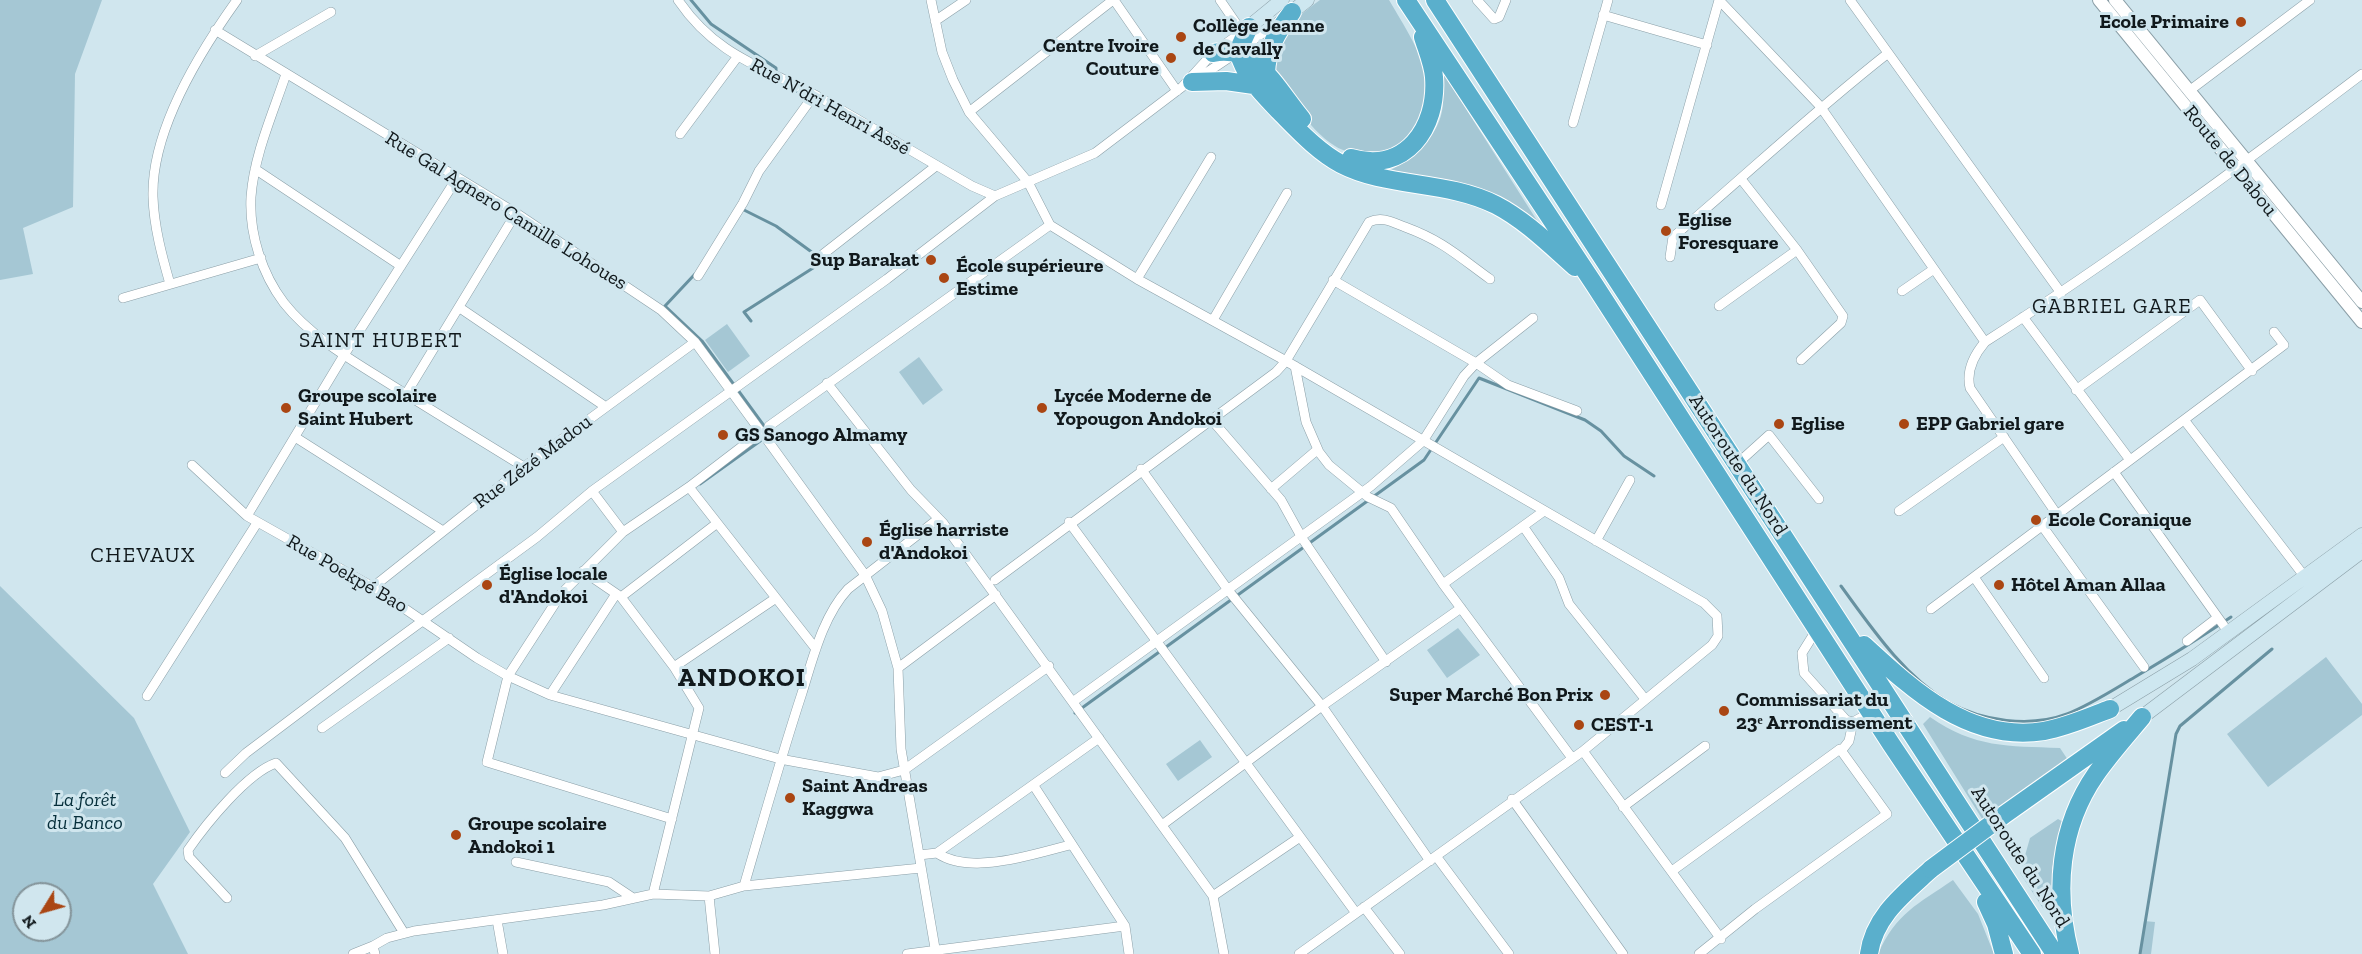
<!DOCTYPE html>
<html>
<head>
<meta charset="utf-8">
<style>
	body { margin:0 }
	#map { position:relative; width:2362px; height:954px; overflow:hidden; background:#d0e6ee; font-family:"Zilla Slab",serif }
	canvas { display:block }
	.north { position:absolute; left:12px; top:882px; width:60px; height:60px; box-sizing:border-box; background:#d0e6ee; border:2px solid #84949a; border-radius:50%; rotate:233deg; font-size:16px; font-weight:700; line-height:24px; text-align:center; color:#11191c }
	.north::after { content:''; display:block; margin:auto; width:21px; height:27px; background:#aa4613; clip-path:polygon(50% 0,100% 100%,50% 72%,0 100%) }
</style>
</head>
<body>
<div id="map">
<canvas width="2362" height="954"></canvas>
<div class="north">N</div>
</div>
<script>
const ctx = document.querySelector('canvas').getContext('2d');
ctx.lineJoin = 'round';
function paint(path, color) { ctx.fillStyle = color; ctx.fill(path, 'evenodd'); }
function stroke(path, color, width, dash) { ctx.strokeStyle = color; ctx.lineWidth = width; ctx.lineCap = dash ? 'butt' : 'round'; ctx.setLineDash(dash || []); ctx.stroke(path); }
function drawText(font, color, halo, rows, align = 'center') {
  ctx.font = font + ' "Zilla Slab",serif'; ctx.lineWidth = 6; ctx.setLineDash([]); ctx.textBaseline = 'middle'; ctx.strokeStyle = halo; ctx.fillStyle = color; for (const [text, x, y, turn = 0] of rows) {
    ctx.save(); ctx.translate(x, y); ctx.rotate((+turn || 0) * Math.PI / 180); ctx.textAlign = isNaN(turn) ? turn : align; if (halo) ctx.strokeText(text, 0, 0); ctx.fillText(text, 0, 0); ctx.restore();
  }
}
const green = new Path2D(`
	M0,0H102L75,74L73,207L23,228L33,274L0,280Z
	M1320,0H1389C1403,24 1424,55 1427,83C1429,103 1417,133 1401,145C1384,157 1352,157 1335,146C1307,128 1290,96 1271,69C1276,35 1294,19 1320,0Z
	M1440,68L1543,230L1458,183L1391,170C1413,157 1437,138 1442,111C1445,98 1441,81 1440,68Z
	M727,324L750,356L728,372L705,340Z
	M919,357L943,390L923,405L899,372Z
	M0,586L134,718L190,832L153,884L188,954H0ZM24,894H60V930H24Z
	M1458,628L1480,655L1447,678L1427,650Z
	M2326,657L2362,704V715L2268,787L2227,734Z
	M1930,717C1975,748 2007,746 2060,748L2068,760L1984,822L1923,724Z
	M1200,740L1212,757L1178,781L1166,764Z
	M2058,819L2065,823L2052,868L2053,905L2044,910L2020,873L2030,838Z
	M1953,880L1978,914L1994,954H1878C1896,913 1918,904 1953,880Z
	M2144,921L2155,922L2151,954H2140Z`);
const stream = new Path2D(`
	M691,0L711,24L776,68V72
	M792,88L809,99
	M742,209L776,226L824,261L744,312L751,321
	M695,274L665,306L702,341L770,434L700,484
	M1841,586C1871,627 1903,675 1948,702C1982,721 2030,728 2067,714C2090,705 2113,690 2135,677C2167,658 2200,638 2231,617
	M1075,713L1424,460L1479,378L1585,420L1601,431L1624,456L1654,476
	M2140,954L2176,734L2180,726L2272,649`);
const minor = new Path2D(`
	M678,0C718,59 768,68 826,101C875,129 923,158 972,186L995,196
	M931,0L942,52L953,80L969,112L1028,182L1050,225L1137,279L1286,361L1704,603L1717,616L1718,636L1712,645L1583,751L1299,954
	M1114,0L1177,91
	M1220,0L1242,32
	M1477,0L1494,19L1499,17L1506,0
	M1719,0L1820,106L1985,342
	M1850,0L2061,293
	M1603,15L1707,45
	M935,21L966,0
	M215,30L516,213L661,310L695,342L761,432L689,487L623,532L561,594L508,676L487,762L672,819
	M1244,47L1279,21
	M255,56L331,12
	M286,74C273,113 254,155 251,197C249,234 262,274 284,303C310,336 350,359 385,381C431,410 477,438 524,467
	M1197,79L1233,55
	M2189,91L2310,0
	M969,112L1113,0
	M1573,123L1608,0
	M680,134L738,56
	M255,169L401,266
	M1741,179L1797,250L1843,316L1841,323L1801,360
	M1661,205L1719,0
	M822,255L936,166
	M1670,257L1673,237C1745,176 1813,112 1887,54
	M698,276L743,203L759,171L814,95
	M1137,279L1211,157
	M1333,280L1476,363L1508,385L1577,411
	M170,284C162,256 154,227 153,197C151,130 199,53 237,0
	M1902,291L1934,269
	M123,298L261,258
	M1719,306L1797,250
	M460,308L606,407
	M2023,317L2130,460
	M1213,320L1287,193
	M1295,366L1306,422L1319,452L1329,465L1368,497L1391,508L1443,584L1572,758
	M827,383L911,490L943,523L1213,896L1224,954
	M2076,390L2200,300L2252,371
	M406,394L516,213
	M1211,419L1281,500L1302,538L1386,662
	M2185,421L2308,581
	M769,426L1050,225
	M295,437L443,531
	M768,441L865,575L882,611L898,668L901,749L936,954
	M1738,463L1769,435L1819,499
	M192,465L247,516L373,587L477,658L508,676L550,695L780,759L878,777L904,770L1049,666
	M1141,469L1228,590L1322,706L1430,861
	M2114,472L2229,633
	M689,487L816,649
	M1271,489L1317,450
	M592,491L623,532
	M1899,511L2004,437
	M247,516L344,355L457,178
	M2058,516L1970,388C1966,371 1974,355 1985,342C2115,259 2239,167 2362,74
	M1069,522L1356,913
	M1523,526L1559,578L1569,604L1645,699
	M2043,527L2144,667
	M1596,541L1630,480
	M583,571L621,597L674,667L699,708L653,894
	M1974,577L2044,678
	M995,580L1276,372L1286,361L1369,222C1382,216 1392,222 1405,227C1443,241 1458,256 1490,279
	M1443,584L1544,511
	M373,587L524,467L695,342
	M621,597L716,524
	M1931,609L2284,345L2274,332
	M1817,629L1802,653L1804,673L1846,720L1853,722L1871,712
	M2187,641L2217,618
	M674,667L776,598
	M898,668L996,595
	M550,695L616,594
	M147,696L257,523
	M1074,701L1371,486L1423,441L1464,376L1476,363L1533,318
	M322,728L449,638
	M1842,750L1849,741L1853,722
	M1583,751L1721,939
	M225,773L246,753L376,655L537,537L592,491L887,279L995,196L1095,153L1182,87L1213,53L1242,32
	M1034,786L1125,926L1129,954
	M1512,799L1623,954
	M1623,807L1705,746
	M1162,825L1322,706L1461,608
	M937,853C971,876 1033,854 1070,845
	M919,855L937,853L1099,738
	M1436,856L1509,954
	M516,862L609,882L633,898
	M1672,871L1840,749L1887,814L1755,909L1699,954
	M744,886C763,821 781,757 802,693C813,658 823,616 848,589L938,519
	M709,896L715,954
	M1213,896L1300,837
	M227,898L189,857L188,850C206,824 247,773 276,763L345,838L404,933
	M1364,907L1400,954
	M497,920L503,954
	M353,954L373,946
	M375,954L373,946L387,938L414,931L603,905L653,894L709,896L744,886L921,868
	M907,954L1125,926`);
const tertiary = new Path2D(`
	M2099,0L2362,322
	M2115,0L2362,302`);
const secondary = new Path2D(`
	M1292,12L1307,0
	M1249,27L1282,0
	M2110,709L2192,659L2362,535
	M2142,717L2362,551`);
const motorway = new Path2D(`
	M1406,0L1594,284L1891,744L2032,954
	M1435,0L2055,954
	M1249,27L1238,51C1245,77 1261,92 1279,111C1298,130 1317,151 1341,164C1387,188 1446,180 1496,205C1525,220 1550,245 1575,267
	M1213,53C1256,43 1278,91 1302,119
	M1266,73C1267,48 1277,32 1292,12
	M1192,82L1226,81L1254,85
	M1351,158C1405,174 1438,128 1434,77C1433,64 1427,50 1423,37
	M1864,645C1914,691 1970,743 2044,731C2067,727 2089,717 2110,709
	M2001,817L2124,730
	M1986,902L1996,924L2004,954
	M1869,954C1874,916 1905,893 1931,869
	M2070,954C2054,892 2059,827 2096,774C2110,754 2127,735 2142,717`);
const motorwayBridge = new Path2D(`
	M1931,869L2001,817`);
const markers = [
	[2241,22,6,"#aa4613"],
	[1181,37,6,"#aa4613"],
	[1171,58,6,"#aa4613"],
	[1666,231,6,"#aa4613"],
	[931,260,6,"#aa4613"],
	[944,278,6,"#aa4613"],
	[286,408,6,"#aa4613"],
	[1042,408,6,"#aa4613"],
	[1779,424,6,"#aa4613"],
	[1904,424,6,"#aa4613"],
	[723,435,6,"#aa4613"],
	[2036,520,6,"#aa4613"],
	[867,542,6,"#aa4613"],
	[487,585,6,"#aa4613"],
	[1999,585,6,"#aa4613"],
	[1605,695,6,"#aa4613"],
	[1724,711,6,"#aa4613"],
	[1579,725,6,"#aa4613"],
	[790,798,6,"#aa4613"],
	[456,835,6,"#aa4613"]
];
const poiNames = [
	["Ecole Primaire",2229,22,"right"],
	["Collège Jeanne",1193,26],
	["de Cavally",1193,49],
	["Centre Ivoire",1159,46,"right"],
	["Couture",1159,69,"right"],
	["Eglise",1678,220],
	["Foresquare",1678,243],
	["Sup Barakat",919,260,"right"],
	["École supérieure",956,266],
	["Estime",956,289],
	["Groupe scolaire",298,396],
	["Saint Hubert",298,419],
	["Lycée Moderne de",1054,396],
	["Yopougon Andokoi",1054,419],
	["Eglise",1791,424],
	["EPP Gabriel gare",1916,424],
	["GS Sanogo Almamy",735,435],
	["Ecole Coranique",2048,520],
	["Église harriste",879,530],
	["d'Andokoi",879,553],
	["Église locale",499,574],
	["d'Andokoi",499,597],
	["Hôtel Aman Allaa",2011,585],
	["Super Marché Bon Prix",1593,695,"right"],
	["Commissariat du",1736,700],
	["23ᵉ Arrondissement",1736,723],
	["CEST-1",1591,725],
	["Saint Andreas",802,786],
	["Kaggwa",802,809],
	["Groupe scolaire",468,824],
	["Andokoi 1",468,847]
];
const streetNames = [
	["Rue N’dri Henri Assé",830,107,29],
	["Route de Dabou",2230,161,51],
	["Rue Gal Agnero Camille Lohoues",506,211,32],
	["Rue Zézé Madou",533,462,-37],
	["Autoroute du Nord",1738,465,57],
	["Rue Poekpé Bao",347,574,30],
	["Autoroute du Nord",2020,857,57]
];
const parkNames = [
	["La forêt",85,800],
	["du Banco",85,823]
];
const neighbourhoodNames = [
	["GABRIEL GARE",2112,307],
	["SAINT HUBERT",381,341],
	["CHEVAUX",143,556]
];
const districtNames = [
	["ANDOKOI",742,679]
];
paint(green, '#a5c7d4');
stroke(stream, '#6791a0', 3);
stroke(minor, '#8b9fa7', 10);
stroke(tertiary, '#8b9fa7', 14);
stroke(secondary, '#8b9fa7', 15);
stroke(motorway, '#fff', 20);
stroke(minor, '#fff', 9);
stroke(tertiary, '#fff', 12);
stroke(secondary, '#cee7f0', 14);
stroke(motorway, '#5aafcc', 18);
stroke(motorwayBridge, '#fff', 20, []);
stroke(motorwayBridge, '#5aafcc', 18);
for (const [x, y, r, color] of markers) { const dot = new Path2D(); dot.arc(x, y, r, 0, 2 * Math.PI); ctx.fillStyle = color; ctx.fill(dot); stroke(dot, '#d0e6ee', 2); }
drawText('bold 20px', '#11191c', '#d0e6ee', poiNames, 'left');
drawText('20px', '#11191c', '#d0e6ee', streetNames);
drawText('italic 20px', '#062f3b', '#d0e6ee', parkNames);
ctx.letterSpacing = '1.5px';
drawText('21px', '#11191c', '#d0e6ee', neighbourhoodNames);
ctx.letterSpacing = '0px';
ctx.letterSpacing = '1.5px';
drawText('bold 26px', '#11191c', '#d0e6ee', districtNames);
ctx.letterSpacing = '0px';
</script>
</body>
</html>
